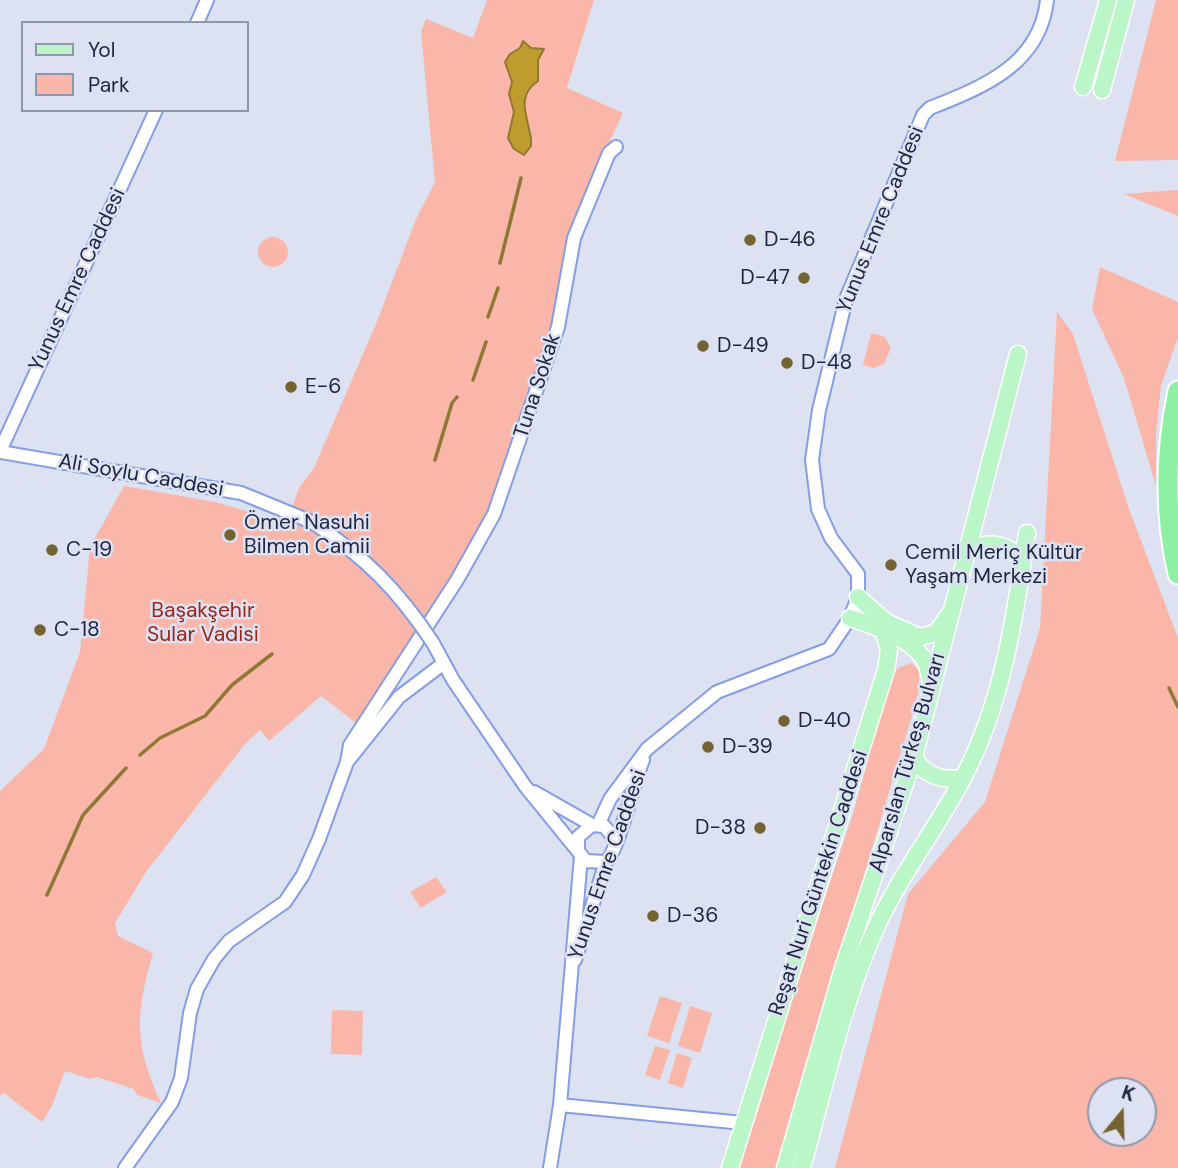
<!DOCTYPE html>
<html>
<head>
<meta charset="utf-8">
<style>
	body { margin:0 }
	#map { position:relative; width:1178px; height:1168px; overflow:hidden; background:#dce2f1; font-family:"DM Sans",sans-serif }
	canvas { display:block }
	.legend { position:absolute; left:21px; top:21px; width:228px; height:91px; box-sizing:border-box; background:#dce2f1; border:2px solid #9096ab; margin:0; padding:9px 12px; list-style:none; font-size:21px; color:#1d2541 }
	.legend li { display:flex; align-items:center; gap:14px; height:35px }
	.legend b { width:35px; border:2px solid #9096ab }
	.north { position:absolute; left:1087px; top:1077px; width:70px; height:70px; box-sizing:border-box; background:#dce2f1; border:2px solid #9096ab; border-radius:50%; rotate:19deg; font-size:19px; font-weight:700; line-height:28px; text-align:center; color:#1d2541 }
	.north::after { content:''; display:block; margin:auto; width:24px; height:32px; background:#756231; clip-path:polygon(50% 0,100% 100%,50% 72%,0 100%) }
</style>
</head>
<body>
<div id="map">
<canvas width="1178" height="1168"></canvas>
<ul class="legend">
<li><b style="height:9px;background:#bbf6c8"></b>Yol</li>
<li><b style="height:19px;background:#fbb6aa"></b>Park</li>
</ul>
<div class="north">K</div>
</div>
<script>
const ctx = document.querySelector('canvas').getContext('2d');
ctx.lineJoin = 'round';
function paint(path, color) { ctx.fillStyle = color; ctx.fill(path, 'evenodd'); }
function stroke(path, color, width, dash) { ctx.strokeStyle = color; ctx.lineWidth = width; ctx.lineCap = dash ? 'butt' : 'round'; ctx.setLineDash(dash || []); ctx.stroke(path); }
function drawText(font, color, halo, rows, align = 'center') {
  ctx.font = font + ' "DM Sans",sans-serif'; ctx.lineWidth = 5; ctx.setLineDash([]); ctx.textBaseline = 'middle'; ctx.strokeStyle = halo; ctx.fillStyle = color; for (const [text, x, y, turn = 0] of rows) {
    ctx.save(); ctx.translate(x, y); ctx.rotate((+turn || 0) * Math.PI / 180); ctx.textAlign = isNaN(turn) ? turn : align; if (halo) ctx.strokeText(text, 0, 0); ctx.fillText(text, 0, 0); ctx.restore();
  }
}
const green = new Path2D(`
	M487,0H594L567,88L623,113L573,220L551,326L501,482L472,547L357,724L321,696L269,741L260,730L245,744L146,872L115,923L118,936L153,953C135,1015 134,1044 161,1103L137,1095L134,1089L97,1077L90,1079L65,1071L52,1106L42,1122L4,1093L0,1096V791L44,749L80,652L90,547L124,486L216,502L286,523L299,488L314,468L378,319L416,219L435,182L421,32L426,19L473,38Z
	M1156,0H1178V160L1115,161Z
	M1178,190V216L1124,194Z
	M258 252a15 15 0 1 1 30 0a15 15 0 1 1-30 0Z
	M1100,267L1178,302V337L1161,386L1156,433V486L1124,378L1092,309Z
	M1057,312L1073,334L1129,509L1178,638V1168H835L908,894L985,802L1040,628ZM1101,1091H1143V1133H1101Z
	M871,333L885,337L891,348L884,364L873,368L863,365Z
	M911,663L919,670V689L911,719L776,1168H739L787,1009L853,814L889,684L898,668Z
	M436,877L447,892L421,908L410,892Z
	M660,996L682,1003L669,1043L647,1036Z
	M690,1006L712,1013L700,1053L678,1046Z
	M332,1010L363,1011L362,1055L331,1054Z
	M655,1046L670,1050L660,1080L645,1075Z
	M677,1053L692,1058L683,1088L668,1083Z`);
const water = new Path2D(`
	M523,41L531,48L544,49L538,60V81C514,97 529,118 531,140V146L524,155L514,149L508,138L514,112L509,94L512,82L505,62L510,54L520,48Z`);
const stream = new Path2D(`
	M500,263L521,178
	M488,317L498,288
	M473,380L486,342
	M435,460L452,403L457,397
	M1169,688L1178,707
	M140,755L160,738L205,716L232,685L272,654
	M47,895L83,815L126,768`);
const minor = new Path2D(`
	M197,23L207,0
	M0,451L156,110
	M0,452L241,493L312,522
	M433,643L453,680L525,786L586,861L606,862
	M347,762L350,745L457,580L494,514L558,327L574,238L609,153L616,147
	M534,792L592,825L604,826L616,840
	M598,825L610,799L647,749L717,692L829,649L850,618L858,597V574L831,538L818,509L812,460L819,410L846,299L923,115L930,108C983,87 1040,65 1047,0
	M578,850V837L592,825
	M575,960L606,862C618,852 634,781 643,760
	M560,1105L743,1123
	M125,1168L172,1102L181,1078L190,1013L197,989L214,959L229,941L285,902L303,875L319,839L347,762L399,697L444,663
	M550,1168L560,1105L581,856`);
const major = new Path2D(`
	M1083,87L1108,0
	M1102,90L1126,0
	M969,549C991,541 1008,543 1023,561
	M858,597L886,622L920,637L936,633L948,616
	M850,618C872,625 907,637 921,655C928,663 929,673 931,682
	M914,757C924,776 943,781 963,778
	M730,1168L886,670L889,649L883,631
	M785,1168L843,968L914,757L1018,354
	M802,1168C824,1089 842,1005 875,930C899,876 936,830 963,778C1003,702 1015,617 1027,533`);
const highway = new Path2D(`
	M1178,391C1165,452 1164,513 1178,574`);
const minorBridge = new Path2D(`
	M312,522C365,557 398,590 433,643`);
const markers = [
	[750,240,7,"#756231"],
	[804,278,7,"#756231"],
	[703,346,7,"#756231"],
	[787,363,7,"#756231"],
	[291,387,7,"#756231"],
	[230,535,7,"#756231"],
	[52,550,7,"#756231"],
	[891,565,7,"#756231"],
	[40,630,7,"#756231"],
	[784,721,7,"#756231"],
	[708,747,7,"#756231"],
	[760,828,7,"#756231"],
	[653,916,7,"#756231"]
];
const streetNames = [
	["Yunus Emre Caddesi",881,220,-68],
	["Yunus Emre Caddesi",78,280,-65],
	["Tuna Sokak",538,386,-72],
	["Ali Soylu Caddesi",141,476,10],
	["Alparslan Türkeş Bulvarı",908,763,-74],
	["Yunus Emre Caddesi",608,865,-71],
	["Reşat Nuri Güntekin Caddesi",819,883,-72]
];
const poiNames = [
	["D-46",764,240],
	["D-47",790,278,"right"],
	["D-49",717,346],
	["D-48",801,363],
	["E-6",305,387],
	["Ömer Nasuhi",244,523],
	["Bilmen Camii",244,547],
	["C-19",66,550],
	["Cemil Meriç Kültür",905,553],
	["Yaşam Merkezi",905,577],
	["C-18",54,630],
	["D-40",798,721],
	["D-39",722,747],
	["D-38",746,828,"right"],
	["D-36",667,916]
];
const parkNames = [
	["Başakşehir",203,611],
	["Sular Vadisi",203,635]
];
paint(green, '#fbb6aa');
paint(water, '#c09c2f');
stroke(water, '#8f7834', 2);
stroke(stream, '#8f7834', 3.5);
stroke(minor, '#859de4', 16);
stroke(major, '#fff', 19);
stroke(highway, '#fff', 23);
stroke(minor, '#fff', 12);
stroke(major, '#bbf6c8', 16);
stroke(highway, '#8ef0a3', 19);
stroke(minorBridge, '#859de4', 16, []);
stroke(minorBridge, '#fff', 12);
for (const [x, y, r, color] of markers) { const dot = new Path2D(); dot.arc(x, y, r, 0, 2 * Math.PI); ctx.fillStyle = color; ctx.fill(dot); stroke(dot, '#dce2f1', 2.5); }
drawText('21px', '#1d2541', '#dce2f1', streetNames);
drawText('21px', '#1d2541', '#dce2f1', poiNames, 'left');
drawText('21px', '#9d2419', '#dce2f1', parkNames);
</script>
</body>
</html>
